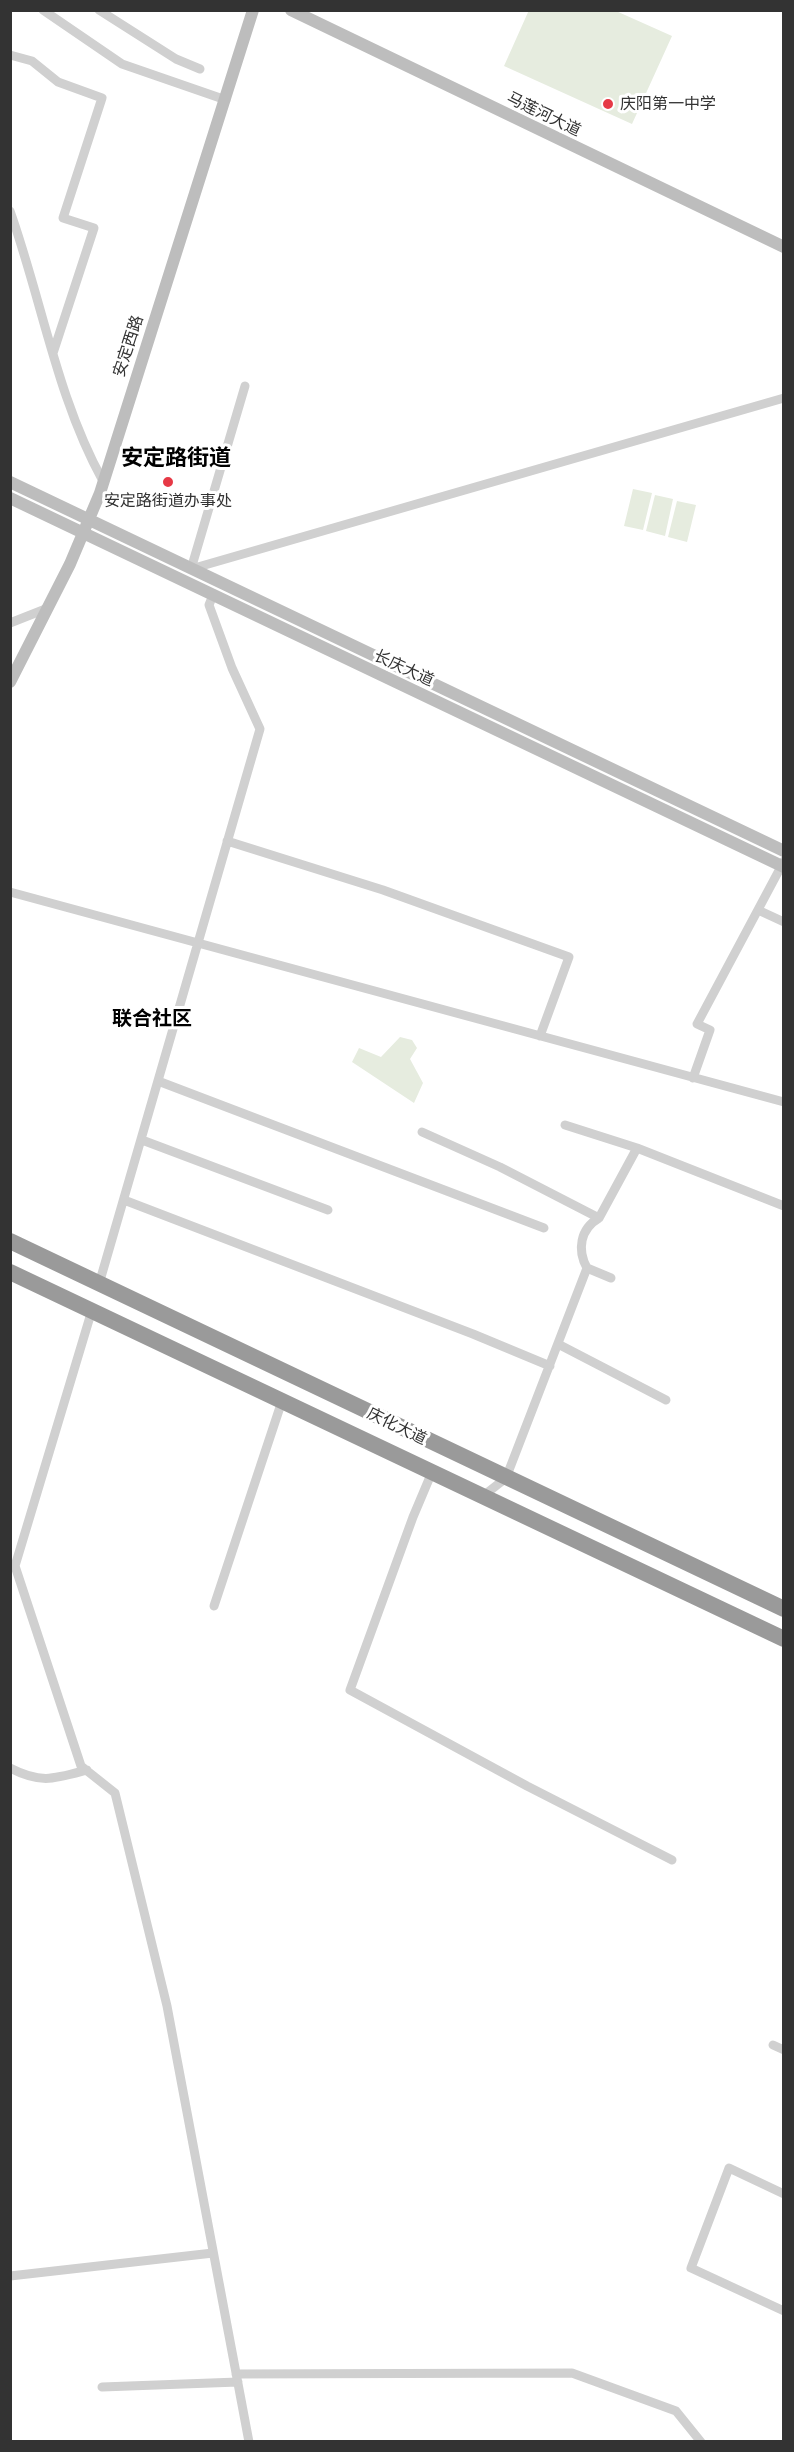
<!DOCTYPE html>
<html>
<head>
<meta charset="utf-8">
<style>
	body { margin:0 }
	#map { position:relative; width:794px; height:2452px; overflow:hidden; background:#fff; font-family:Ubuntu,sans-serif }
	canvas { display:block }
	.frame { position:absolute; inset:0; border:12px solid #333; pointer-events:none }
</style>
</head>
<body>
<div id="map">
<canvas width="794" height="2452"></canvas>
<div class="frame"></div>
</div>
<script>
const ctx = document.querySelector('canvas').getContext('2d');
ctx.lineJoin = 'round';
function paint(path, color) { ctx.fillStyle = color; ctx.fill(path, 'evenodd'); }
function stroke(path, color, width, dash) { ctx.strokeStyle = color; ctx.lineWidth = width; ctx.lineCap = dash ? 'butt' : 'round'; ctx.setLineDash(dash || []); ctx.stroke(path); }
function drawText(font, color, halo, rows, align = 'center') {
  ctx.font = font + ' Ubuntu,"Noto Sans SC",sans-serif'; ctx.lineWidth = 6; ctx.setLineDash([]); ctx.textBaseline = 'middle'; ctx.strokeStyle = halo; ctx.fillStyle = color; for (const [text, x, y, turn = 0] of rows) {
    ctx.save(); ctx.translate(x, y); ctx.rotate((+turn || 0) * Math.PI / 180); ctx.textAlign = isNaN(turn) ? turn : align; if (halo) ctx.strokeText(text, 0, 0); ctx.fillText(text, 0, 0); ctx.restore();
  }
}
const green = new Path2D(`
	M529,10L616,11L672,36L632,124L504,66Z
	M633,489L652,493L643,530L624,526Z
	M655,495L673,499L665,536L646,531Z
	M677,501L696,505L687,542L668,537Z
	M400,1037L412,1040L417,1048L410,1059L423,1083L414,1103L352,1062L359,1048L381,1057Z`);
const street = new Path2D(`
	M43,10L122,64L226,100
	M99,10L176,59L200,69
	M10,55L32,61L58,82L102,98L63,218L94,228L53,353
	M10,211C42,301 57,398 103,481
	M191,569L784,398
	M191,569L245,386
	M10,623L48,608
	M227,841L383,890L569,957L540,1036
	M10,892L784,1102
	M758,910L784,922
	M693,1078L710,1030L697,1024L784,861
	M158,1081L544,1228
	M565,1125L637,1148L784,1206
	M422,1132L500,1167L599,1218
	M142,1140L328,1210
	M124,1200L473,1334L550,1366
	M611,1278L587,1268C577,1250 580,1229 599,1218L637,1148
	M99,1284L260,729L232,668L209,605L213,595
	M92,1310L15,1566L81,1766L115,1793L167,2006L249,2442
	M558,1344L666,1400
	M432,1472L413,1517L350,1690L527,1786L672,1860
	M483,1496L506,1478L587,1268
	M214,1606L282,1401
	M10,1768C41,1784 54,1779 87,1770
	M773,2045L784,2050
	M784,2194L729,2168L691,2268L784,2311
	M10,2276L213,2253
	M236,2374L572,2373L676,2411L701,2442
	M102,2387L238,2382`);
const secondary = new Path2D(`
	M291,10L784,247
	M10,482L784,851
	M10,498L784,867
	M10,682L70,564L100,493L253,10`);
const highway = new Path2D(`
	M10,1241L784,1609
	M10,1272L784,1639`);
const markers = [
	[608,104,6,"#e63946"],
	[168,482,6,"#e63946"]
];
const poiNames = [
	["庆阳第一中学",620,104],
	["安定路街道办事处",168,501,"center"]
];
const streetNames = [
	["马莲河大道",544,114,26],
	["安定西路",128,346,-72],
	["长庆大道",404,668,25],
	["庆化大道",397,1426,26]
];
const quarterNames = [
	["联合社区",152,1018]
];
const districtNames = [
	["安定路街道",176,458]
];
paint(green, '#e6ecdf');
stroke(street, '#d0d0d0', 9);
stroke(secondary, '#bdbdbd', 12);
stroke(highway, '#9a9a9a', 16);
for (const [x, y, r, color] of markers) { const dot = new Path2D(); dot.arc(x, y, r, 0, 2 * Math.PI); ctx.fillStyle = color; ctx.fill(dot); stroke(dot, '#fff', 2); }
drawText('16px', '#333', '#fff', poiNames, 'left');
drawText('16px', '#333', '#fff', streetNames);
drawText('bold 20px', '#000', '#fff', quarterNames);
drawText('bold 22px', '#000', '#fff', districtNames);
</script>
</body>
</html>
